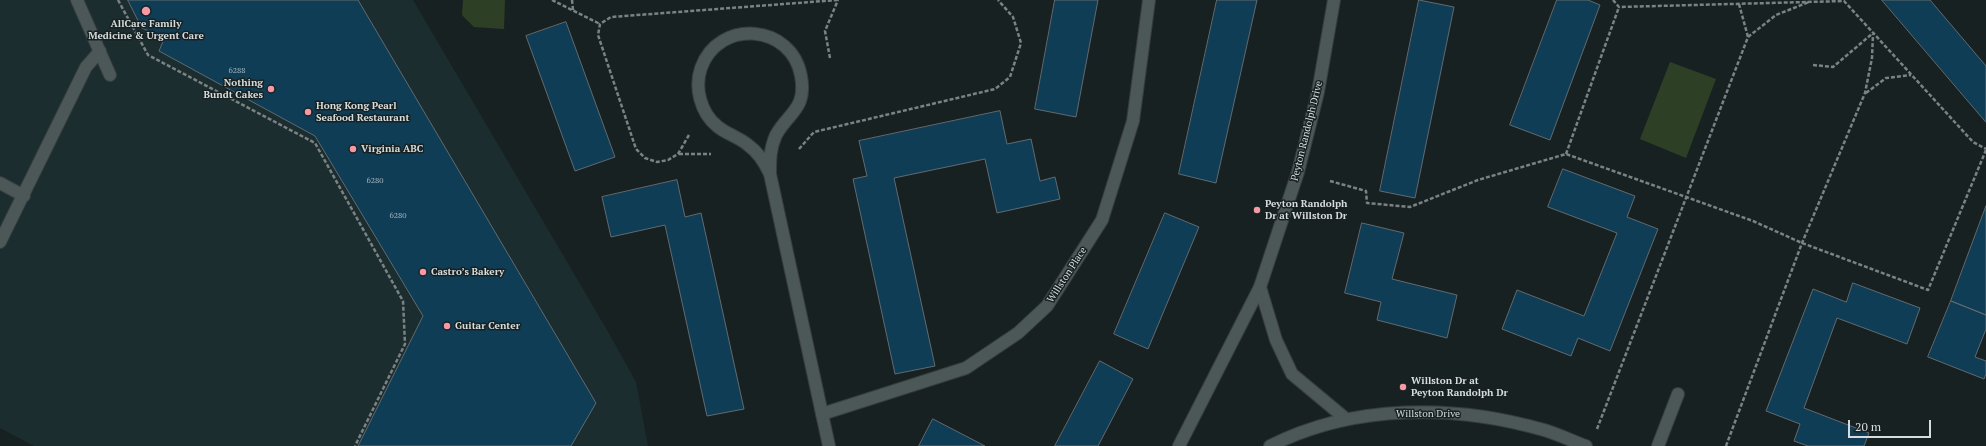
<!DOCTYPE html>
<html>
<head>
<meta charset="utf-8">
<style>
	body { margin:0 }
	#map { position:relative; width:1986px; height:446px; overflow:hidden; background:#182122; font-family:"PT Serif",serif }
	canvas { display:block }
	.scale { position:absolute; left:1848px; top:420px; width:83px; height:18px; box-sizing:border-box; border:2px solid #d7dddd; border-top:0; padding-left:5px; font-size:12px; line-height:14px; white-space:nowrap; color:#d7dddd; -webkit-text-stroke:3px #182122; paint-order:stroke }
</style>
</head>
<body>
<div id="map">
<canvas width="1986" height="446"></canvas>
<div class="scale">20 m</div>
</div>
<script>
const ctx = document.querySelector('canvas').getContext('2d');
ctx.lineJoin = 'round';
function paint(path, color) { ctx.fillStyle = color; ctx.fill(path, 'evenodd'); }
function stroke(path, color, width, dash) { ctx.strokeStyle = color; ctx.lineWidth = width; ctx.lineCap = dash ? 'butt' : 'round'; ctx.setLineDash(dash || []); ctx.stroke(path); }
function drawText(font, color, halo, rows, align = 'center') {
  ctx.font = font + ' "PT Serif",serif'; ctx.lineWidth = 3; ctx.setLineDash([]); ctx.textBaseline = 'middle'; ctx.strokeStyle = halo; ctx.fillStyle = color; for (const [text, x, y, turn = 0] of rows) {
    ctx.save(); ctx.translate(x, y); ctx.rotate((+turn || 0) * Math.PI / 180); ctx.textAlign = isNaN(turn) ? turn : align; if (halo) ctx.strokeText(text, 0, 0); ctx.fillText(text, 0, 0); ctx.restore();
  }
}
const built = new Path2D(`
	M0,0H413L607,330L636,382L648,446H34L0,428Z`);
const green = new Path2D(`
	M463,0H505L504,29L474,27L462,15Z
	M1670,62L1716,79L1686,158L1640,139Z`);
const building = new Path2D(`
	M128,0H358L596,403L571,446H358L423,316L315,136L159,51L164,39L142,28Z
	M1055,0H1098L1076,117L1035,109Z
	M1217,0H1257L1216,183L1179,174Z
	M1419,0L1454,7L1415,198L1380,191Z
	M1557,0H1588L1600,5L1550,140L1510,125Z
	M1882,0H1930L1986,66V122Z
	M566,22L615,157L575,171L526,36Z
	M1000,111L1007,144L1031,139L1040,181L1055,177L1060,199L997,213L985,159L894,178L935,366L895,374L853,179L867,176L859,141Z
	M1563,169L1635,196L1627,217L1658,229L1610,351L1578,338L1571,356L1502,329L1517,290L1584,316L1617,233L1548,207Z
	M677,180L685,217L701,213L744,409L707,416L665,225L611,237L602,197Z
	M1986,206V315L1951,301Z
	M1165,213L1199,227L1148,349L1114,334Z
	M1362,223L1404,233L1392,279L1457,295L1447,338L1377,320L1381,302L1345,293Z
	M1853,283L1920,308L1907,344L1837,318L1804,408L1869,433L1864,446H1808L1794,441L1800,424L1766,411L1813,289L1846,302Z
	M1951,301L1986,315V329L1975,357L1986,361V374L1984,379L1928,357Z
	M1100,361L1133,379L1098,446H1055Z
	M933,419L985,446H919Z`);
const path = new Path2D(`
	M118,0L148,55L315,143L403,301L405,344L355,446
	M552,0L600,24
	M572,0L573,10
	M1613,0L1619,7L1844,1L1973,142L1986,149
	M1739,4L1748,37
	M830,58L825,31L838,0
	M1813,65L1833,67L1873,33
	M1866,93L1886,78L1911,75
	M689,135L678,154L668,160L657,162L645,158L636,149L598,35L600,24L611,17L837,0
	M799,149L814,132L995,89L1010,77L1021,43L1013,17L998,0
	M679,154H711
	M1566,154L1619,7
	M1330,181L1366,191L1367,203L1410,207L1478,180L1566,154L1753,221L1802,243L1928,290L1986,150
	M1597,429L1748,37L1776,15L1809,2
	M1726,446L1802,243L1865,93L1872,58L1873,34`);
const lane = new Path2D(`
	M77,0L110,75
	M0,183L24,196
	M0,242L86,67L100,51
	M822,414L966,368L1018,333L1047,306L1102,220L1133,121L1149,0
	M1658,446L1678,394`);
const street = new Path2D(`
	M1334,0L1318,92L1298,172L1260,287L1276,340L1292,374L1346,419
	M770,174C765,163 758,152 748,145C739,137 726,134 717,126C701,113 694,88 701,68C719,18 792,24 801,76C807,109 789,112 776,135C770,148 770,160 770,174L829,446`);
const secondary = new Path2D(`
	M1179,446L1260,287
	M1270,446C1353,404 1455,404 1544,430C1558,434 1572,441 1586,446`);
const markers = [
	[146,11,5,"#f49aa6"],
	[271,89,4,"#f49aa6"],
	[308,112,4,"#f49aa6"],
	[353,149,4,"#f49aa6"],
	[1257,210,4,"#f49aa6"],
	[423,272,4,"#f49aa6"],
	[447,326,4,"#f49aa6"],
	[1403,387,4,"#f49aa6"]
];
const numberNames = [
	["6288",237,71],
	["6280",375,181],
	["6280",398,216]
];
const poiNames = [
	["AllCare Family",146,24,"center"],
	["Medicine & Urgent Care",146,36,"center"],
	["Nothing",263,83,"right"],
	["Bundt Cakes",263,95,"right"],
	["Hong Kong Pearl",316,106],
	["Seafood Restaurant",316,118],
	["Virginia ABC",361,149],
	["Peyton Randolph",1265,204],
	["Dr at Willston Dr",1265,216],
	["Castro’s Bakery",431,272],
	["Guitar Center",455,326],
	["Willston Dr at",1411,381],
	["Peyton Randolph Dr",1411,393]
];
const streetNames = [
	["Peyton Randolph Drive",1307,131,-76],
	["Willston Place",1067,275,-57],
	["Willston Drive",1428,414]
];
paint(built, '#1c2d2f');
paint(green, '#2d4026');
paint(building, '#103d56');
stroke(building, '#616a6f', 1);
stroke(lane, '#373d3e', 14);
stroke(street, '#373d3e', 14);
stroke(secondary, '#373d3e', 14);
stroke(path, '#7b8283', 2.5, [4, 2]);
stroke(lane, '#4c5758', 12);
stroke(street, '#4c5758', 12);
stroke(secondary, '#4c5758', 12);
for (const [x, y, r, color] of markers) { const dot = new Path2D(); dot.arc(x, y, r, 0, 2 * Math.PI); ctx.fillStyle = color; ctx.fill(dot); stroke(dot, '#182122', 1.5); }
drawText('8px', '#a5b5bb', null, numberNames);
drawText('bold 10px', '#d7dddd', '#182122', poiNames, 'left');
drawText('10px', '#d7dddd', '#182122', streetNames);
</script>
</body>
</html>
